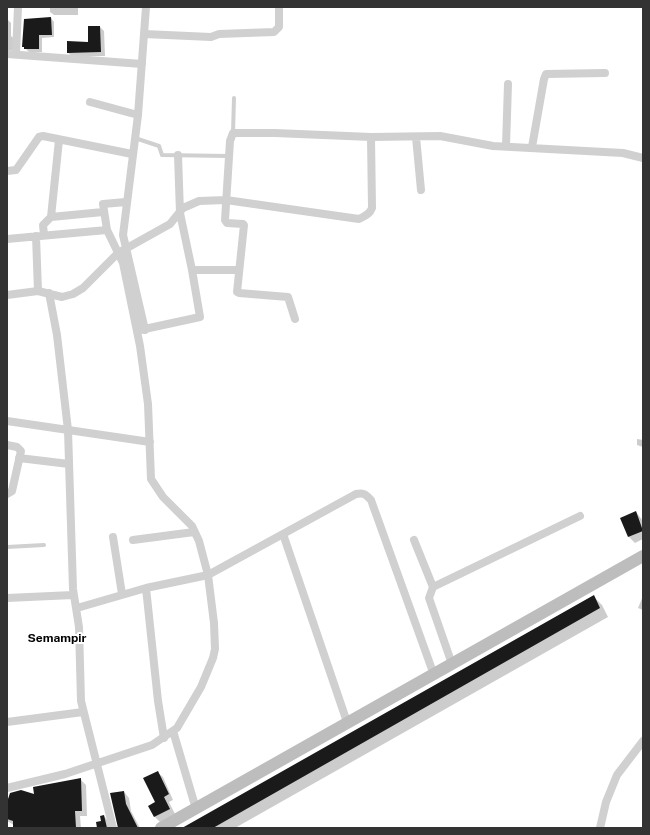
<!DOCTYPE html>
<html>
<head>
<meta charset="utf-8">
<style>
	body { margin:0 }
	#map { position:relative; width:650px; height:835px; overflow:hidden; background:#fff; font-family:"Public Sans",sans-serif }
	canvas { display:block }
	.frame { position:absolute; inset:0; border:8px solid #333; pointer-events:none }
</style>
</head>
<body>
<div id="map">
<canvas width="650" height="835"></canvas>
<div class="frame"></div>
</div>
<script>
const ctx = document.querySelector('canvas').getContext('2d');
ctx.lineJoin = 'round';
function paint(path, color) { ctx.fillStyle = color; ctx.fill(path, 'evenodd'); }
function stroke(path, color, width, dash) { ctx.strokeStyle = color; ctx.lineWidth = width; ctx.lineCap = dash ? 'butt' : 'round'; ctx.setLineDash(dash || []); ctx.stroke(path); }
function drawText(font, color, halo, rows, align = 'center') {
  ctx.font = font + ' "Public Sans",sans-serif'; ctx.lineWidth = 4; ctx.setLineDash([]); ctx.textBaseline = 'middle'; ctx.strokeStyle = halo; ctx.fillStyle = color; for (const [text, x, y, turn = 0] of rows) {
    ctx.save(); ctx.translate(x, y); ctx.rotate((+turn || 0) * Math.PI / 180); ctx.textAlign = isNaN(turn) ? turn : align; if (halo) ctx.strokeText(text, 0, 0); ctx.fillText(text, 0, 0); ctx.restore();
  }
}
const shadow = new Path2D(`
	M50,7H78V15H54L50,12Z
	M51,18L54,22V37L42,38V52H29L23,46Z
	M7,19L11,23V36L15,39L14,50L7,51Z
	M100,27L104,31L105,56H72L68,53L89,43Z
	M637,439L643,440V447L637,445Z
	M636,512L643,521V539L635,543L629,537L621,519Z
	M593,596L602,605L608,617L235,828H184Z
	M643,596V610L638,608Z
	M157,772L163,777L173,800L169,802L175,814L160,822L154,816Z
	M80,779L86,785L87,816H80L81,828H14V825L7,821V805Z
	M124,792L129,798L131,811L140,828H119Z
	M104,816L109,822L111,828H98Z`);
const building = new Path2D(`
	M51,17L52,35H39V49H24V47H22L24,19Z
	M88,26H100L101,52L67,53V41L88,42Z
	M636,511L643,531L628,537L620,518Z
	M594,595L600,608L213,828H182Z
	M158,771L169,794L164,797L170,809L154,817L148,806L155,802L143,778Z
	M81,778L82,811H75L76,828H13V821L7,819V802L10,793L21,790L34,794L33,787Z
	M124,791L126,804L138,828H118L110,793Z
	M104,815L107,828H97L96,822L101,821L100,816Z`);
const service = new Path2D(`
	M233,133L234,98
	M135,138L159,146L162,155L228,156
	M7,547L44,545`);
const minor = new Path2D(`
	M144,34L211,37L219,34L274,32L279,27V7
	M7,54L142,64
	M16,54L18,7
	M90,102L138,115
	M416,137L421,190
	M506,146L508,84
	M532,147L544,79L546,74L605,73
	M7,171L16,170L39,137L43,136L132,154
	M51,217L59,140
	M107,230L103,204L126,202
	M44,235L43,225L51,217L103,212
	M36,236L38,291
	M7,239L107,230L123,263L140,346L148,404L151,479L163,497L192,526L199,541L208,575L214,623L215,649L213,658L201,687L177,728L152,745L65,774L7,788
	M192,270H239
	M49,293L57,335L68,430L73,589L79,627L81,701L113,828
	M7,295L38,291L62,297L73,294L83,288L118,253L170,224L183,208L199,201L226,200L359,219C365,216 370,214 372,208L371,137
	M295,319L288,297L239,293L237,292L244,225L243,224L227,223L225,220L230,141L233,133H275L371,137L440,136L493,146L623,153L643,158
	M140,330L200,317L192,270L180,213L178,155
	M145,330L123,235L138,115L146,7
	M7,421L150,442
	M7,445L17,447L21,451L12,491L7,494
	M19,458L69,464
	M283,534L347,722
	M113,537L122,594
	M133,540L194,532
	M414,540L433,587L429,598L452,664
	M433,587L580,516
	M146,588L158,701L164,738
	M7,598L73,595
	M77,608L146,588L208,575L356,494C364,492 366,495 371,500L434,675
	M7,722L83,712
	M173,731L196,809
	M600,828L606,802L617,775L643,741`);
const secondary = new Path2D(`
	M161,828L643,556`);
const quarterNames = [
	["Semampir",57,638]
];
paint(shadow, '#0003');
paint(building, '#1a1a1a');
stroke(service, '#d0d0d0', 4);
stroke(minor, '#d0d0d0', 8);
stroke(secondary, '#bdbdbd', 12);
drawText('bold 12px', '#000', '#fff', quarterNames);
</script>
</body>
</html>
